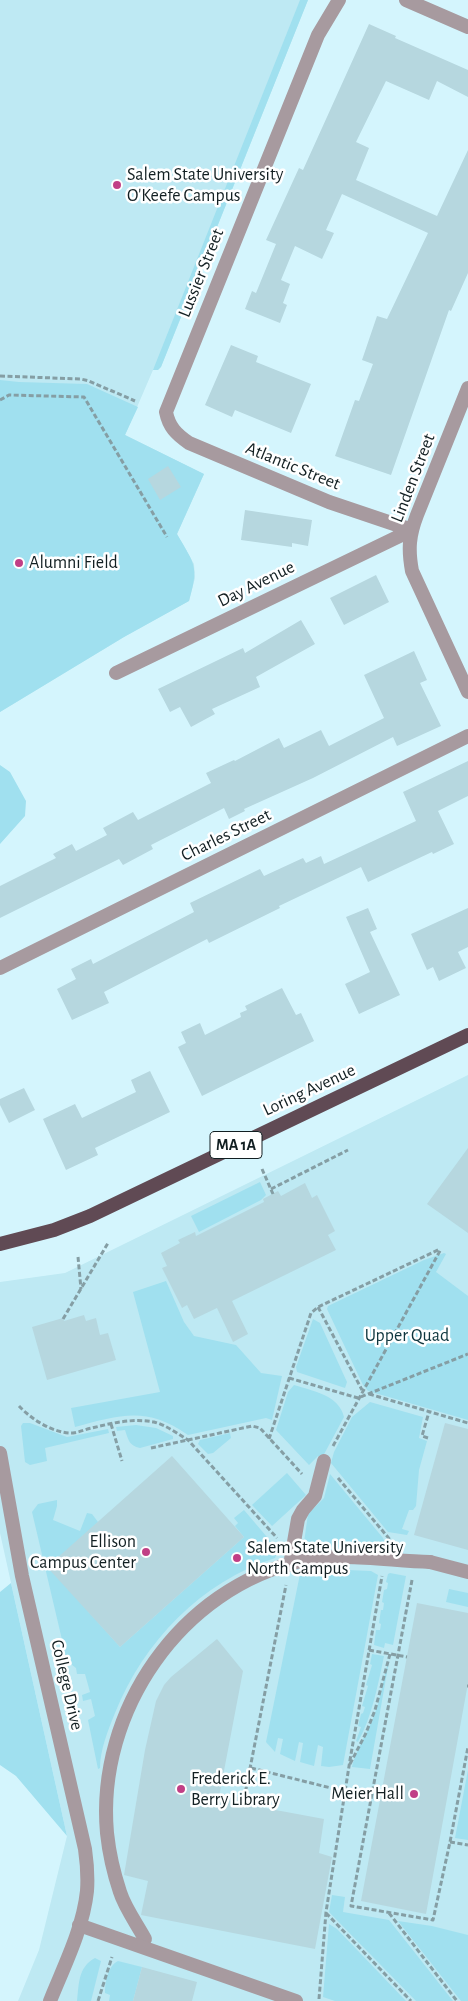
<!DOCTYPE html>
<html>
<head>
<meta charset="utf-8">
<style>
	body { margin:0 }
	canvas { display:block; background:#d4f5fd }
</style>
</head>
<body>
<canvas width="468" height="2001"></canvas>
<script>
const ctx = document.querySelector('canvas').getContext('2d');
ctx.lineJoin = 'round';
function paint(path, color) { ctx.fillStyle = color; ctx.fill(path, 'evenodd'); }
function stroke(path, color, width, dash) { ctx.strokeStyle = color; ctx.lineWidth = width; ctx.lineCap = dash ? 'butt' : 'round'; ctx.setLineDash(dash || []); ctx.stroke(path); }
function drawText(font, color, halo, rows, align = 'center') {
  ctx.font = font + ' "Alegreya Sans",sans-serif'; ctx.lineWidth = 5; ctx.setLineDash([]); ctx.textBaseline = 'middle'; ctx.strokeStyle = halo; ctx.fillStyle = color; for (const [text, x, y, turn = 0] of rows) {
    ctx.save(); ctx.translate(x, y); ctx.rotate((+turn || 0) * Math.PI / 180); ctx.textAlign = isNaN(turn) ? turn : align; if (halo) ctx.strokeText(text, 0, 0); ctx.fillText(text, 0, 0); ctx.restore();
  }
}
const built = new Path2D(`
	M0,0H308L161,367L153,370L125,435L204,474L177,534L194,564L195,578L189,601L124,637L0,712Z
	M468,1075V2001H18L39,1950L67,1836L0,1533V1282L65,1273Z`);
const green = new Path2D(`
	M300,0H308L161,367L158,370H153Z
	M0,380L19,382L87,384L138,407L125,435L204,474L177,534C195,565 199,566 189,601L124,637L0,712Z
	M0,765L10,772L26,801L25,816L0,844Z
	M260,1182L266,1195L261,1200L199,1232L191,1216Z
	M444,1253L446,1254L436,1272L468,1296V1420L368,1391L363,1385L327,1309L328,1306L424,1260Z
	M166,1281L184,1322L194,1336L236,1345L261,1373L282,1376L272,1420L266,1418L188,1435C146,1406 121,1415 75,1427L71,1408L160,1392L133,1292Z
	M313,1319L320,1323L347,1382L345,1388L297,1372L296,1367Z
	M294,1385C313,1391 339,1395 344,1417L322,1458L318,1456L309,1465L276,1430L288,1392Z
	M370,1402L423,1417L419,1438L427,1441L419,1470L416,1506L413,1510H409L402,1529L409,1531L407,1535L388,1532L331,1463L334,1452L352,1417Z
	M23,1423H30L67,1437L108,1429L109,1433L45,1448L47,1461L30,1465L25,1462L21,1426Z
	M136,1425L156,1428L173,1436V1439L140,1448C129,1446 128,1439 125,1430L117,1431L116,1427Z
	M230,1433L231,1438L213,1453L208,1454L198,1444L200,1440Z
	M287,1473L306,1495L272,1526L252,1505Z
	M330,1474L383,1538L385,1543L383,1550L347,1547L303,1549L308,1514L324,1498Z
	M57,1500V1506L53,1520L80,1531L87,1513L92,1514L98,1522L48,1567L120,1647L244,1537L235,1526L238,1523L234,1518L244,1510L278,1550L275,1558C201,1582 144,1641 115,1713C108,1730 100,1750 100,1768L98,1769L88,1720L95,1716L91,1699L83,1701L82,1695L90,1692L85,1674H77L76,1668L67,1661L32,1512L38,1504Z
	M325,1569L371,1571L378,1575L343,1765L329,1767L321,1766L323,1747L318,1745L314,1766L300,1762L303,1743L299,1742L295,1761L280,1754L283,1739L278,1738L275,1752L266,1742L300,1574Z
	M390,1573L406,1576L393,1645L385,1643L384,1648L374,1645L376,1630H380L381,1624L379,1623L381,1610H383L384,1603L382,1602L384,1590L387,1589L388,1583L386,1582L388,1574Z
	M11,1583L67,1836L16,1776L0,1765V1592Z
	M449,1589L468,1593V1607L446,1602Z
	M372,1654L384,1656C378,1685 372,1716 358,1742L356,1741L361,1727L358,1726L361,1714L363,1713L365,1707L362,1706L368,1686L366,1685L372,1665L370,1664Z
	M389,1661L370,1769L352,1767C355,1751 371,1727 376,1710C382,1694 383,1676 389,1661Z
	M468,1770V1840L455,1838Z
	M332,1895L345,1897L343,1912L389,1920L453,2001H416L329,1912Z
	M398,1921L432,1926L468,1935V2001H461Z
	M329,1924L337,1929L406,2001H335L323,1997Z
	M95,1958L101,1961L91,2001H77C79,1984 78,1967 95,1958Z
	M118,1961L142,1967L133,2001H109L110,1995L105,1993C105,1982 108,1966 118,1961Z`);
const building = new Path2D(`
	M369,24L396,36L395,38L468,70V97L437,81L429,100L386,81L356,142L369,148L356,180L437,216L468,150V273L451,311L449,310L391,475L335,456L355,400L359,401L373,364L362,360L377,316L387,319L428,233L342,194L326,230L334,233L322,259L295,246L281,280L290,284L283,303L287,305L280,323L245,309L252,291L256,293L276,244L266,240L299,168L303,170Z
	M231,345L258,356L256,362L311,384L291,433L235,410L232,417L205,405Z
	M168,466L181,487L160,500L148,479Z
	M245,510L312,520L308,546L292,543V547L241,540Z
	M376,575L389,602L344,625L330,598Z
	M301,620L315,644L256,677L260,687L212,709L215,714L191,727L180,707L170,712L158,689L243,648L245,653Z
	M414,651L427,680L420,683L441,726L397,746L393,737L313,778L244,809L245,811L229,819L224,808L151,845L153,849L123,865L119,859L0,918V886L56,858L53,854L72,844L76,851L107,835L103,828L133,812L138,820L211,783L206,773L234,760L235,761L279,738L284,748L321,730L329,746L384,718L364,675Z
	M468,761V796L438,811L454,844L433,854L432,852L368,882L361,867L279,906L280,908L209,943L207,939L104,992L109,1003L72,1020L57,989L76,979L71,969L91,959L93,964L194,912L190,903L260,869L264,876L303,858L306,863L321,856L324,864L416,821L403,792Z
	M368,908L377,929L370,932L400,995L359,1014L345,984L370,972L346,917Z
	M468,908V947L458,952L466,968L439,981L433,967L427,970L411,934Z
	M282,988L296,1015L301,1013L314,1041L202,1096L178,1047L186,1043L181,1032L200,1023L205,1035L241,1017L240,1013L247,1010L245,1006Z
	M150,1071L170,1112L95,1148L98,1155L66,1170L43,1119L75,1104L82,1118L136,1092L131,1080Z
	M24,1088L35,1110L9,1123L0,1105V1099Z
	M468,1148V1233L427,1204Z
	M305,1183L312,1198L317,1195L335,1231L328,1235L336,1250L232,1301L248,1334L233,1342L217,1308L194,1319L187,1305L182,1308L162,1268L167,1266L161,1253L180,1243L178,1240L195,1232L196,1236L264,1202L263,1199L278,1191L281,1196Z
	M84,1315L86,1321L96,1318L100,1335L108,1333L116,1360L47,1380L32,1327L63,1318L64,1321Z
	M445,1423L468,1429V1550L414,1535Z
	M172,1456L244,1537L120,1647L47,1567Z
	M417,1603L468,1613V1683L426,1914L361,1901Z
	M217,1639L243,1671L219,1797H241L254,1806L324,1819L319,1853L332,1857L315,1949L141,1915L148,1881L124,1875L145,1750L156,1701L164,1685L171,1677Z
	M142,1967L197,1982L192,2001H133Z`);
const path = new Path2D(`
	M0,376L81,379L89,381L135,401
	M0,400L9,395L84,397L167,537
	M262,1169L273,1194
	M271,1189L348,1150
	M78,1257L81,1289
	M318,1307L362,1390
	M63,1319L108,1243
	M289,1378L358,1398L468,1354
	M369,1394L468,1423
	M19,1406C31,1419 54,1434 73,1433C80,1432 86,1429 92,1428C112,1423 133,1418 154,1422C166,1425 178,1434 188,1440L277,1538
	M111,1424L122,1461
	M428,1438L422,1436L429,1412
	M269,1439L311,1313L318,1307L440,1249
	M333,1446L441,1249
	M151,1448L252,1426L260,1428L302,1474
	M338,1478L392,1542
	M412,1580L351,1906L433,1920L450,1842L468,1747
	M369,1650L407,1657
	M467,1686H468
	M350,1764L366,1733L375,1710L390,1654
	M251,1768L371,1798
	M244,1799L286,1585
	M450,1842L468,1845
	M326,1913L411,2001
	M389,1913L457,2001
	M319,1999L326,1912L350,1760L382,1576
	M98,2001L112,1957`);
const pedestrian = new Path2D(`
	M290,1565L298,1519L303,1510L315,1496L324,1461
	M145,1939C137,1924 125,1908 120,1892C114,1874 109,1852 107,1833C96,1711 181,1588 301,1561C342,1552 389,1561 430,1562`);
const minor = new Path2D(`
	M339,0L318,35L166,412C169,427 176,434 189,443L329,502L412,530
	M468,388L417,515C409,536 408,549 412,571L468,692
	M116,673L412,530
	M0,968L468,736
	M0,1453L22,1576L85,1849C87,1863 88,1877 87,1891C83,1929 64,1966 50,2001
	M430,1562L468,1572
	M79,1925L296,2001`);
const tertiary = new Path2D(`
	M406,0L468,27`);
const trunk = new Path2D(`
	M0,1244L54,1230L90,1216L468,1035`);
const markers = [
	[117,185,5,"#c13f86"],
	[19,563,5,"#c13f86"],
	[146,1552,5,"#c13f86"],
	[237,1558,5,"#c13f86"],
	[181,1789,5,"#c13f86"],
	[414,1794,5,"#c13f86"]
];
const shields = [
	[236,1145,52]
];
const shieldNames = [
	["MA 1A",236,1145]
];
const poiNames = [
	["Salem State University",127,175],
	["O'Keefe Campus",127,196],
	["Alumni Field",29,563],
	["Ellison",136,1542,"right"],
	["Campus Center",136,1563,"right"],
	["Salem State University",247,1548],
	["North Campus",247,1569],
	["Frederick E.",191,1779],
	["Berry Library",191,1800],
	["Meier Hall",404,1794,"right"]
];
const streetNames = [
	["Lussier Street",201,273,-68],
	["Atlantic Street",293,466,22],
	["Linden Street",413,478,-69],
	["Day Avenue",256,584,-26],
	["Charles Street",226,835,-26],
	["Loring Avenue",309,1090,-25],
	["College Drive",67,1685,77]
];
const parkNames = [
	["Upper Quad",407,1336]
];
paint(built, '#bee9f3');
paint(green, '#a0e0ef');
paint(building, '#b6d7df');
stroke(path, '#859ea4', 3, [5, 2.5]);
stroke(pedestrian, '#a79a9f', 14);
stroke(minor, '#a79a9f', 14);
stroke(tertiary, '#a79a9f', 14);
stroke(trunk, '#604a54', 14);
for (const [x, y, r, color] of markers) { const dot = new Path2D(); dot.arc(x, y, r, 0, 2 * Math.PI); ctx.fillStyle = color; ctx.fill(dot); stroke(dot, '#fff', 2); }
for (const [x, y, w] of shields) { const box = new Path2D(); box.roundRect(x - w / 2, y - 13.5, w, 27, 4); ctx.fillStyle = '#fff'; ctx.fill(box); stroke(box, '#121f22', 1); }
drawText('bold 16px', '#121f22', null, shieldNames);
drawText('18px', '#121f22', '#fff', poiNames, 'left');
drawText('18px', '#121f22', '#fff', streetNames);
drawText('18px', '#0e363e', '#fff', parkNames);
</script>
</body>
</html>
